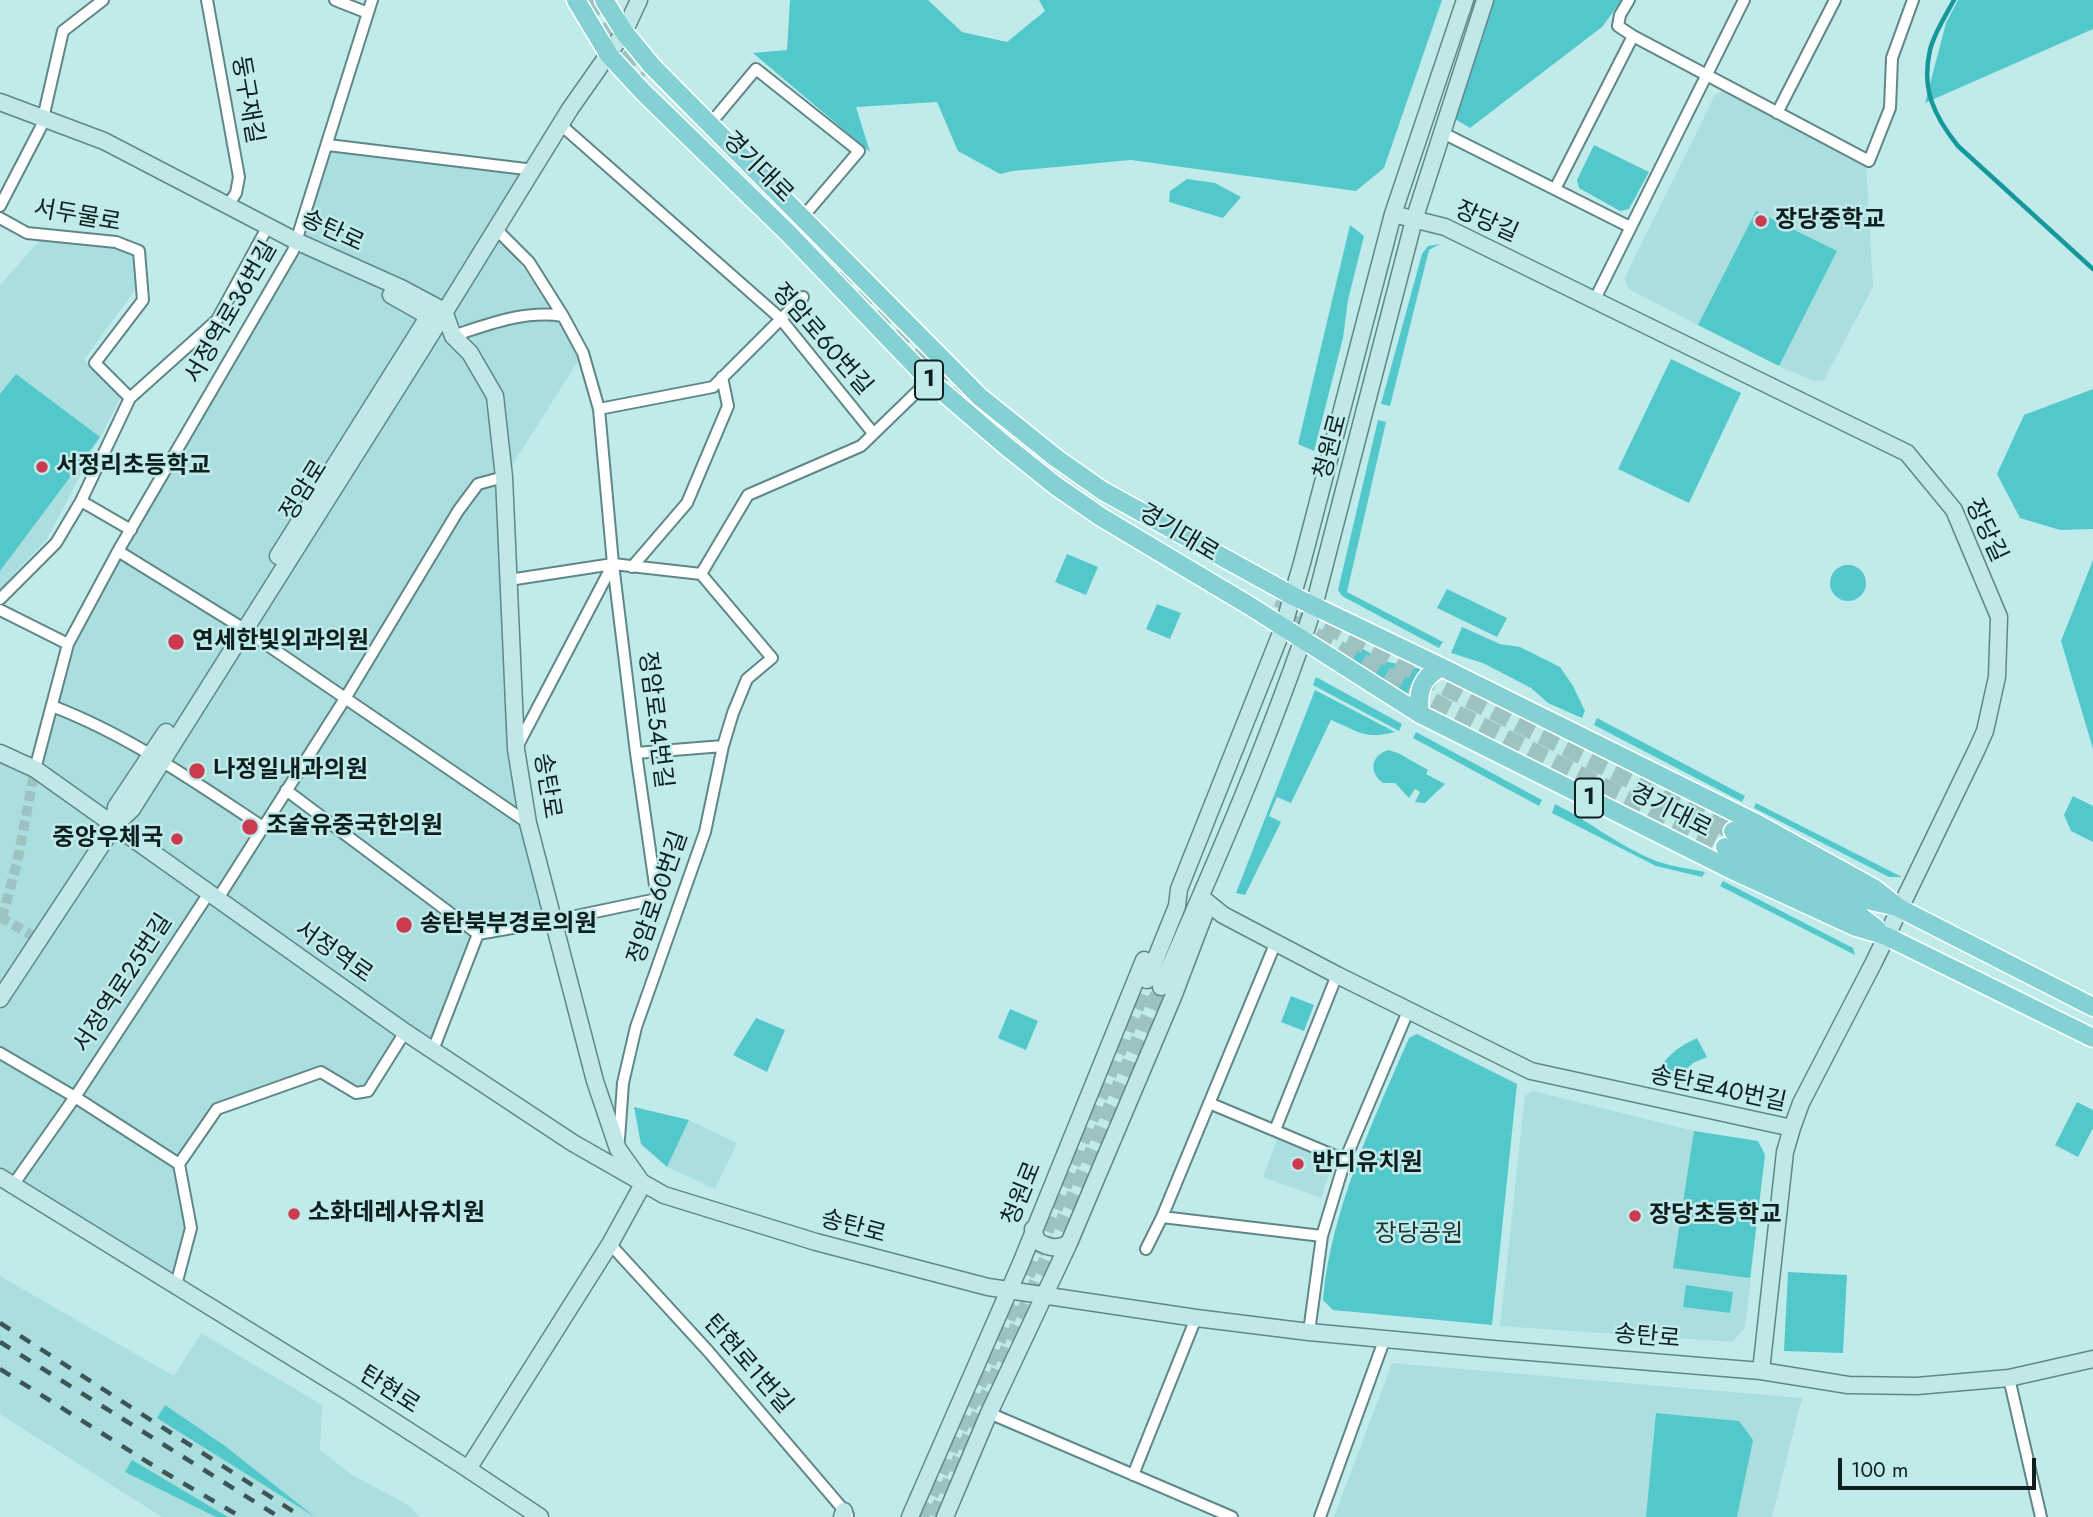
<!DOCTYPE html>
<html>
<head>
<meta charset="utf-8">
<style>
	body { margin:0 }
	#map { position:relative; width:2093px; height:1517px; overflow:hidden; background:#c1ebeb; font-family:Jost,sans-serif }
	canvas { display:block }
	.scale { position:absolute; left:1838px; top:1458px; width:198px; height:32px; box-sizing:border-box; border:4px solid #0f1f20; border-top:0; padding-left:9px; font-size:21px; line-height:24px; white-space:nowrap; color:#0f1f20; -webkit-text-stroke:5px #c1ebeb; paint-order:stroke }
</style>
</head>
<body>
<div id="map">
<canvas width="2093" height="1517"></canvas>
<div class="scale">100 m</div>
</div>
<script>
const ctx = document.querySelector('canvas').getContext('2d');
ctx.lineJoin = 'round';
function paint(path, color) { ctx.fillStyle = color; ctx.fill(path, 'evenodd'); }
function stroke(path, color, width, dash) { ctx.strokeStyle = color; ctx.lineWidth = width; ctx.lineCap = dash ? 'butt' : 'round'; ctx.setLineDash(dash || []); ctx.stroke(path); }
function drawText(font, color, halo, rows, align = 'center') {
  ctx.font = font + ' Jost,"Noto Sans KR",sans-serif'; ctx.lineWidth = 5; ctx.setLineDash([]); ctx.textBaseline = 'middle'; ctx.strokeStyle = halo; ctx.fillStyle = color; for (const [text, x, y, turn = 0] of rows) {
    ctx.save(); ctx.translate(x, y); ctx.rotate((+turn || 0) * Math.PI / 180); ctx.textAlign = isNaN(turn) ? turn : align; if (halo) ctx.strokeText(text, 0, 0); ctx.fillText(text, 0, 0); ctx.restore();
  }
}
const built = new Path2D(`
	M1725,90L1866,164L1873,287L1824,380L1814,381L1779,366L1698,325L1629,289L1624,279L1715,95Z
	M328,145L534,170L497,231L583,353L504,478L516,749L552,921L478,934L433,1050L405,1032L368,1091L321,1072L217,1109L179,1164L191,1228L176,1285L0,1175V762L34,769L68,644L293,252Z
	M41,239L121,245L135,255L138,286L84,360L122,395L47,539L0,589V285Z
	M1533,1091L1694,1131L1758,1141L1765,1155L1745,1327L1733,1342L1500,1326L1525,1096Z
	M689,1120L737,1143L715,1189L667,1167Z
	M1277,1139L1326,1158L1331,1169L1321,1198L1263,1177Z
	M0,1276L174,1376L201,1333L322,1405L320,1450L351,1474L410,1506L419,1517H162L0,1414Z
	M1392,1363L1802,1398L1772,1517H1334Z`);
const green = new Path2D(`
	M790,0H928L962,32L1007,42L1045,11L1039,0H1442L1384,168L1356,191L1131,160L1013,171L1000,174L958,151L937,102L856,107L870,152L753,53L787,50Z
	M1493,0H1622L1602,27L1470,128L1455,119Z
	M1958,0H2093V29L1925,103L1946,23Z
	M1594,145L1649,172L1629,209L1620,211L1579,188L1577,180Z
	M1187,179L1215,183L1241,197L1223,218L1169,202L1170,191Z
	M1756,211L1837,251L1779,366L1698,325Z
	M1350,225L1364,236L1348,300L1343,338L1314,451L1298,444Z
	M1440,244L1429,250L1390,406L1381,404L1422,254L1428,246Z
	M1671,359L1741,393L1689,503L1618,469Z
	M16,374L100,437L0,571V394Z
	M2093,389V529L2060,530L2020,518L1997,474L2024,415Z
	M1378,420L1386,422L1347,592L1443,642L1439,648L1342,596L1338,590Z
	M1067,554L1098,567L1086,595L1055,582Z
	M2093,560V749L2061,641Z
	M1830 583a18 18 0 1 1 36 0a18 18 0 1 1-36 0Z
	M1447,589L1507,618L1497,637L1437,608Z
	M1157,604L1181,613L1170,639L1146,629Z
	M1462,627L1500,644L1520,647L1560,667L1573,686L1585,711L1582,718L1548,703L1531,688L1483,663L1451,653Z
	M1354,644L1384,661L1425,670L1414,703L1369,669L1348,657Z
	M1316,677L1402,724L1399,731L1313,685Z
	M1315,690L1395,732C1363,740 1359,731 1331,720L1291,803L1277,797L1269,816L1281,822L1245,895L1236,893Z
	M1597,718L1745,796L1742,802L1594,725Z
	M1416,732L1542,800L1539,806L1413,738Z
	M1388,750L1398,753L1428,770L1426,774L1445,784L1425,803L1415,802L1420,792L1415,789L1409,798L1395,783H1383C1369,773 1370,756 1388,750Z
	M2073,796L2093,806V842L2071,831L2064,815Z
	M1756,803L1902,877H1889L1754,808Z
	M1555,804C1589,821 1620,847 1656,861C1671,866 1689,869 1705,872L1702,877L1656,866L1552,813Z
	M1723,881L1853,948L1855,955L1720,886Z
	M1291,996L1314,1005L1304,1031L1281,1022Z
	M1010,1009L1038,1021L1026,1050L998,1038Z
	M756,1018L785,1030L767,1072L733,1055Z
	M1417,1034L1517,1084L1492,1325L1333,1310L1323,1300C1330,1213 1374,1118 1409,1038Z
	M1697,1038L1707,1057L1693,1063L1676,1079L1656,1074C1667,1056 1677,1047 1697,1038Z
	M2077,1102L2093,1110V1128L2078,1157L2055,1145Z
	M634,1107L689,1120L667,1167L641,1144Z
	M1694,1131L1758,1141L1765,1155L1750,1278L1673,1268Z
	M1788,1272L1847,1275L1843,1353L1784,1351Z
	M1686,1285L1733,1292L1730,1313L1683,1307Z
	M165,1405L225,1446L315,1517L157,1418Z
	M1656,1413L1739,1421L1753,1440L1737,1517H1646Z
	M132,1460L228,1517H216L125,1472Z`);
const stream = new Path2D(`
	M1954,0C1946,15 1934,33 1930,50C1921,89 1934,116 1958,146L2093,269`);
const streetTunnel = new Path2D(`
	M0,917L40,940
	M2,918L17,863L35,769`);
const secondaryTunnel = new Path2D(`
	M921,1517L1044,1235L1147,980
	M935,1517L1056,1239L1161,987`);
const primaryTunnel = new Path2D(`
	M589,0L608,41
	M610,28L616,38L648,73
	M842,270L970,399
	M1278,598C1427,681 1581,754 1733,831
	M1291,623L1443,707L1725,847`);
const street = new Path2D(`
	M207,0L239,177L236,193L228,205
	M335,0L368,13
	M1629,0L1620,15L1618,26L1633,36L1869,161L1890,108L1892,58L1913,0
	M1777,113L1835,0
	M710,124L756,69L859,151L802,218
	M561,125L780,318L873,433
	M1441,132L1630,227
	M328,145L534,170
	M1555,189L1633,36
	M0,206L41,127L63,31L103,0
	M0,218L27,233L116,242L139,251L143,300L95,363L130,398
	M1595,299L1744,0
	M453,336C489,324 525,310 563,316
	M599,409L713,387L803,297
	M81,501L131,530
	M118,551L244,629L528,823
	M613,564L701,574L748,495L861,446L929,380
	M632,567L687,503L728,406L722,377
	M509,580L613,564L517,747
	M0,599L56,543L81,501L130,398L217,320L268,226
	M0,610L68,644
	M52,706C128,735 195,782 263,827
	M636,753L723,746
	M35,769L68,644L118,551L293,251L372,0
	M286,790L478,934L433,1050
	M217,900L346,697L458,511L478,484L504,477
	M478,934L552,921L657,899L636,753L613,564L599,409L583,353L563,316L529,262L497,230
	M0,1053L75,1097L179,1164
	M1209,1103L1345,1160
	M1275,1130L1337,975
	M619,1139L623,1083L636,1027L705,832L723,746L733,713L747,679L772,658L701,574
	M13,1185L75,1097L209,893
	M1162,1217L1322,1236
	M610,1244L708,1351L848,1515
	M1146,1249L1162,1217L1276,942
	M176,1285L191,1228L179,1164L217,1109L321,1072L356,1093L368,1091L405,1032
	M1309,1332L1322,1236L1345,1160L1409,1009
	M2009,1378L2041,1517
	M989,1413L1232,1517
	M1133,1475L1196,1318
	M1320,1517L1385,1338`);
const secondary = new Path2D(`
	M0,102L104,141L296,241L401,288L444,311L453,336L470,353L495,396L504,477L516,749L528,823L595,1081L618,1149L640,1180
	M1393,214L1445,227L1907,453L1954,510L1999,617L1997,677L1985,731L1977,749L1874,962L1801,1103L1792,1128L1785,1152L1761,1371
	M391,295L435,320
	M278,556L435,306
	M0,753L35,769L405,1032L573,1143L664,1195L816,1242L988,1287L1196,1318L1309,1332L1493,1349L1761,1371L1848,1385L1917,1386L2009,1378L2093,1359
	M114,826L116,807L166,732
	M1202,898L1223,915L1337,975L1531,1071L1792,1128
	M1147,980L1177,906L1179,889L1283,628L1302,563L1393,214L1465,0
	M1161,987C1216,862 1271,736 1314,606L1414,220L1485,0
	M0,999L114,826L132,809L420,352L570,109L624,32L639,0
	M0,1177L350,1393L468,1469L610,1244L643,1184
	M1033,1229L1037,1241C1049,1248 1057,1250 1069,1243
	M468,1469L540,1517
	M842,1517L844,1511
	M910,1517L1021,1263L1144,960
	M945,1517L989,1413L1069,1243L1173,997L1205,913L1203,904`);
const primary = new Path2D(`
	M576,0L609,55L643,92L788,233L929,380L1006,446L1056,486L1101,517L1250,606L1420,714L1730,869L1856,927L1886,936L2093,1038
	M604,0L624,32L652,66L980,397L1056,458L1103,491L1293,596L1441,667L1752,821L1875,889L1899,908L2093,1007
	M1420,714C1417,692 1421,678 1441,667
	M1733,831L1867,900L1893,906
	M1725,847L1860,916L1877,929`);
const rail = new Path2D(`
	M0,1323L302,1517
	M0,1342L279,1517
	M0,1369L157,1468L241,1517`);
const markers = [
	[1761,221,7,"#cb3a4e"],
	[42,467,7,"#cb3a4e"],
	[176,642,9,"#cb3a4e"],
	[197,771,9,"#cb3a4e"],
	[250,827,9,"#cb3a4e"],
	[177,839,7,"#cb3a4e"],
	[404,925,9,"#cb3a4e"],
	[1298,1164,7,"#cb3a4e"],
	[294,1214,7,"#cb3a4e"],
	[1635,1216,7,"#cb3a4e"]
];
const shields = [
	[929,380,28],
	[1589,798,28]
];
const shieldNames = [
	["1",929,380],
	["1",1589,798]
];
const streetNames = [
	["둥구재길",246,100,80],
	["경기대로",757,168,45],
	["서두물로",77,217,10],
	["장당길",1486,223,24],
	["송탄로",332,232,25],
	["서정역로36번길",232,313,-60],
	["정암로60번길",821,340,49],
	["청원로",1332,447,-75],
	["정암로",305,491,-58],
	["장당길",1985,531,65],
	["경기대로",1178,534,31],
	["정암로54번길",654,720,83],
	["송탄로",546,786,81],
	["경기대로",1670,812,27],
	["정암로60번길",659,898,-71],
	["서정역로",333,953,35],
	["서정역로25번길",124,984,-57],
	["송탄로40번길",1718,1090,12],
	["청원로",1023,1194,-68],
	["송탄로",853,1228,15],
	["송탄로",1647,1338,5],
	["탄현로1번길",747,1365,49],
	["탄현로",389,1391,33]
];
const poiNames = [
	["장당중학교",1775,221],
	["서정리초등학교",56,467],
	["연세한빛외과의원",192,642],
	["나정일내과의원",213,771],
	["조술유중국한의원",266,827],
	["중앙우체국",163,839,"right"],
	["송탄북부경로의원",420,925],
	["반디유치원",1312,1164],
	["소화데레사유치원",308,1214],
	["장당초등학교",1649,1216]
];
const parkNames = [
	["장당공원",1419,1235]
];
paint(built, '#abdedf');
paint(green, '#53c8cb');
stroke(stream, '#16979a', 4.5);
stroke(streetTunnel, '#9dc2c2', 10, [10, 5]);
stroke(secondaryTunnel, '#9dc2c2', 16, [16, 8]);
stroke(primaryTunnel, '#9dc2c2', 18, [18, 9]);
stroke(street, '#608788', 14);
stroke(secondary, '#608788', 19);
stroke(primary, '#fff', 21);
stroke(street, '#fff', 10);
stroke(secondary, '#c1e8e9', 16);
stroke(primary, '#83d1d3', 18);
stroke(rail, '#3e5556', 4.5, [12, 12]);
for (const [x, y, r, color] of markers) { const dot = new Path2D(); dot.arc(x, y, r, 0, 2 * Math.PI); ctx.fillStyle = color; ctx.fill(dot); stroke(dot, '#c1ebeb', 2.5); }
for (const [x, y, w] of shields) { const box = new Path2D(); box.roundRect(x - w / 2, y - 19.5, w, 39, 5); ctx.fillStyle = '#c1ebeb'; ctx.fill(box); stroke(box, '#0f1f20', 2); }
drawText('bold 23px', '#0f1f20', null, shieldNames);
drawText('24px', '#0f1f20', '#c1ebeb', streetNames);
drawText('bold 24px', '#0f1f20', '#c1ebeb', poiNames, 'left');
drawText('24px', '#193232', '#c1ebeb', parkNames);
</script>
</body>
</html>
